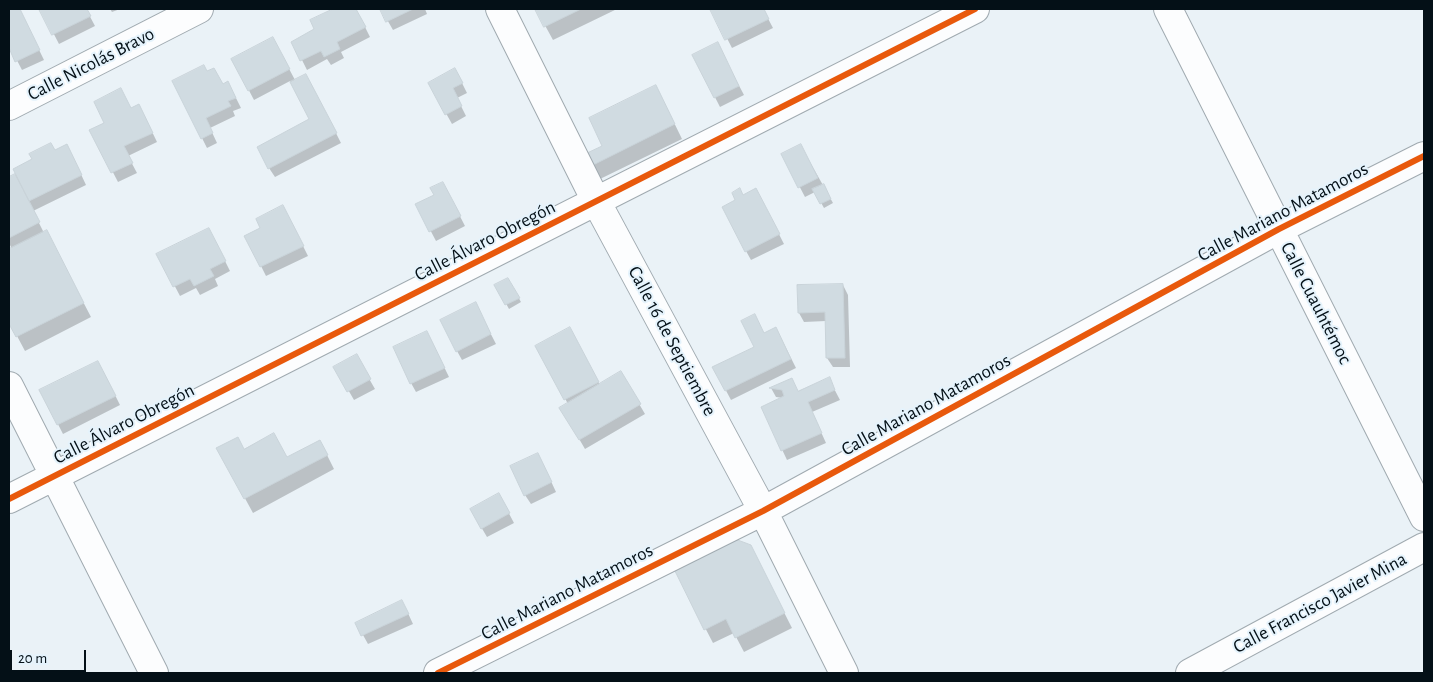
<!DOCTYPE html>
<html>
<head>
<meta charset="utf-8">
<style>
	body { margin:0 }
	#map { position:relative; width:1433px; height:682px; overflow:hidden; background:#eaf2f7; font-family:"Alegreya Sans",sans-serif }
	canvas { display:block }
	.frame { position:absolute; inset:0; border:10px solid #041017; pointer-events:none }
	.scale { position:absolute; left:10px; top:650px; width:76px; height:22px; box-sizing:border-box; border:2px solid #041017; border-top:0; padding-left:6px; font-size:15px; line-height:18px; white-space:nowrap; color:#041017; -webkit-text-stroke:4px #e5f3fc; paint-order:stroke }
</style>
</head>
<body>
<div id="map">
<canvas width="1433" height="682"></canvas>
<div class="frame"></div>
<div class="scale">20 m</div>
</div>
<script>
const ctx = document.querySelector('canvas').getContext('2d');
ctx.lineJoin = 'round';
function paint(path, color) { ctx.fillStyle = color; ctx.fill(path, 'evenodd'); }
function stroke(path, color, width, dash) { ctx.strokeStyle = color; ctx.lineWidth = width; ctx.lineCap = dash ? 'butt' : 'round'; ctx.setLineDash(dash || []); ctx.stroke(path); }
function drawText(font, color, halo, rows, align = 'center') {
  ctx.font = font + ' "Alegreya Sans",sans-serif'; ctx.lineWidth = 4; ctx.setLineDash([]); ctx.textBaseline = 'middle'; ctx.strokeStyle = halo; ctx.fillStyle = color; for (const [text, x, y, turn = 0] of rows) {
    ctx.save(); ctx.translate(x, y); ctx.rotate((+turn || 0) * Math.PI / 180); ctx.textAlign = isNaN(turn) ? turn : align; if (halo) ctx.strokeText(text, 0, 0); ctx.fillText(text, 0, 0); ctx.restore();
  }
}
const shadow = new Path2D(`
	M9,9H19L44,60L22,70L9,45Z
	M41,9H86L95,26L59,44Z
	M110,9H120L112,12Z
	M336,9H356L370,37L341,52L344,58L331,65L327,59L307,70L302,60L316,30L312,21Z
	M381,9H425L427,14L393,30Z
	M536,9H617L553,40Z
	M712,9H763L773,28L732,48Z
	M278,48L295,80L311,84L341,143L275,177L269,168L311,120L290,81L254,100L233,60Z
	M722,53L744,95L720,107L694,56Z
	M207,73L233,92L241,108L233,111L235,116L210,128L217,143L207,148L202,138Z
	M460,79L467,93L457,98L466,116L452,124L429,83Z
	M663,100L682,139L600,179L592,166L604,146Z
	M131,109L144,115L157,142L128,156L137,173L118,182L91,130Z
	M55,152L72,155L86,185L33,211L44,233L54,246L91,317L25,351L9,321V251L12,249L9,243V179Z
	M783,155H806L833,203L824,208L815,192L805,197Z
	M448,193L465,226L436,241L417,205Z
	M743,196L761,199L784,244L751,260L746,251Z
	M288,216L308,256L266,276L246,236Z
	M214,239L230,271L215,279L218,286L200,295L196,288L180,296L158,254Z
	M508,279L521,302L509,309L496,285Z
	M843,285L848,295L850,367H833L827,358L826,321L804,322L799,313Z
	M480,313L496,344L462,360L457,351Z
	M427,332L449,377L416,392L411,383Z
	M764,334L781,338L796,368L731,400L714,368L756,347Z
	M575,338L600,385L621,373L645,414L585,449L561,408L568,404L537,346Z
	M356,356L375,389L354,400L335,367Z
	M103,371L120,405L63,434L41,391Z
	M829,379L840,400L812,412L826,443L787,460L762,407L783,398L776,397L771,388L798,392Z
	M218,449L244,451L287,459L327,455L334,469L253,513Z
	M543,464L556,492L531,504L525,495Z
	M504,504L514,523L487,537L471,510Z
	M758,561L792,628L744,652L734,633L713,643L675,570Z
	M407,611L413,624L368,644L363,635Z`);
const building = new Path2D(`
	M9,9H20L40,50L15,62L9,48Z
	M39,9H87L91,16L52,35Z
	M333,9H356L366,27L337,42L340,49L324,57L321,51L300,61L291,42L314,29L310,20Z
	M380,9H413L386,22Z
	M535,9H581L544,27Z
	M710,9H764L769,19L725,40Z
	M273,37L290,69L248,91L231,59Z
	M718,42L739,86L714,98L692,55Z
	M204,65L207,71L214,68L223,84L228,81L236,98L228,101L231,106L206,118L213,133L201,139L172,81Z
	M455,68L463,83L453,88L462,106L445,115L428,83Z
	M306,74L337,133L268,169L257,147L309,119L290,82Z
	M656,85L675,124L591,166L585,154L602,146L589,118Z
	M121,88L131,108L139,104L153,133L124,146L133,163L111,173L89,130L104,123L94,102Z
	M51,143L55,150L67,144L82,175L29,201L13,169L32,159L29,154Z
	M801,144L818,178L798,188L781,154Z
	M15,174L40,222L9,238V177Z
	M443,182L461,216L429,232L415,204L434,195L430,188Z
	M824,184L831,199L820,204L812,189Z
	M740,188L743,195L756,188L780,234L745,252L722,207L735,200L732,193Z
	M283,205L304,246L260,267L244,236L260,228L256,219Z
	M209,228L226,261L210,269L214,276L194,286L190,279L173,287L156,254Z
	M47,230L84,303L16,337L9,324V249Z
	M508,278L520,298L505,305L494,285Z
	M843,284L845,358H826L825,312L798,313L797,285Z
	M476,302L491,334L456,352L440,320Z
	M755,314L764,333L776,327L791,359L725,391L712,367L754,347L741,321Z
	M570,327L599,382L564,400L535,346Z
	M427,331L445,368L410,384L393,347Z
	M357,354L371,379L347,392L333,367Z
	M98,361L116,396L57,425L39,390Z
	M621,371L641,404L579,440L559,408Z
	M830,377L835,390L808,402L822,433L781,451L761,407L784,396L782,390L769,388L792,378L798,391Z
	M274,433L287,457L320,440L328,455L244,499L216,448L238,437L244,449Z
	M538,453L552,482L524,496L510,466Z
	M499,493L510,513L481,529L470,509Z
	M735,539L751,545L785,613L735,638L726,619L704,630L674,569Z
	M402,600L409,614L361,636L355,623Z`);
const minor = new Path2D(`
	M500,9L596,201L763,511L844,673
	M1168,9L1424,517
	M9,106L199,9
	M9,386L154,673
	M9,499L975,9
	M438,673L763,511L1279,229L1424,156
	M1190,673L1424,547`);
const cycleway = new Path2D(`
	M9,499L975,9
	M438,673L763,511L1279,229L1424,156`);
const streetNames = [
	["Calle Nicolás Bravo",91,64,-27],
	["Calle Mariano Matamoros",1283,212,-28],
	["Calle Álvaro Obregón",485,241,-27],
	["Calle Cuauhtémoc",1316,303,63],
	["Calle 16 de Septiembre",672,341,62],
	["Calle Mariano Matamoros",926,405,-29],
	["Calle Álvaro Obregón",124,424,-27],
	["Calle Mariano Matamoros",567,592,-27],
	["Calle Francisco Javier Mina",1320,603,-28]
];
paint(shadow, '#0003');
paint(building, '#d0dbe1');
stroke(building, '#c9d3d9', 1);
stroke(minor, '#a0aab0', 30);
stroke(minor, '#fcfdfe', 28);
stroke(cycleway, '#e8590c', 6);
drawText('19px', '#041017', '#e5f3fc', streetNames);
</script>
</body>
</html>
